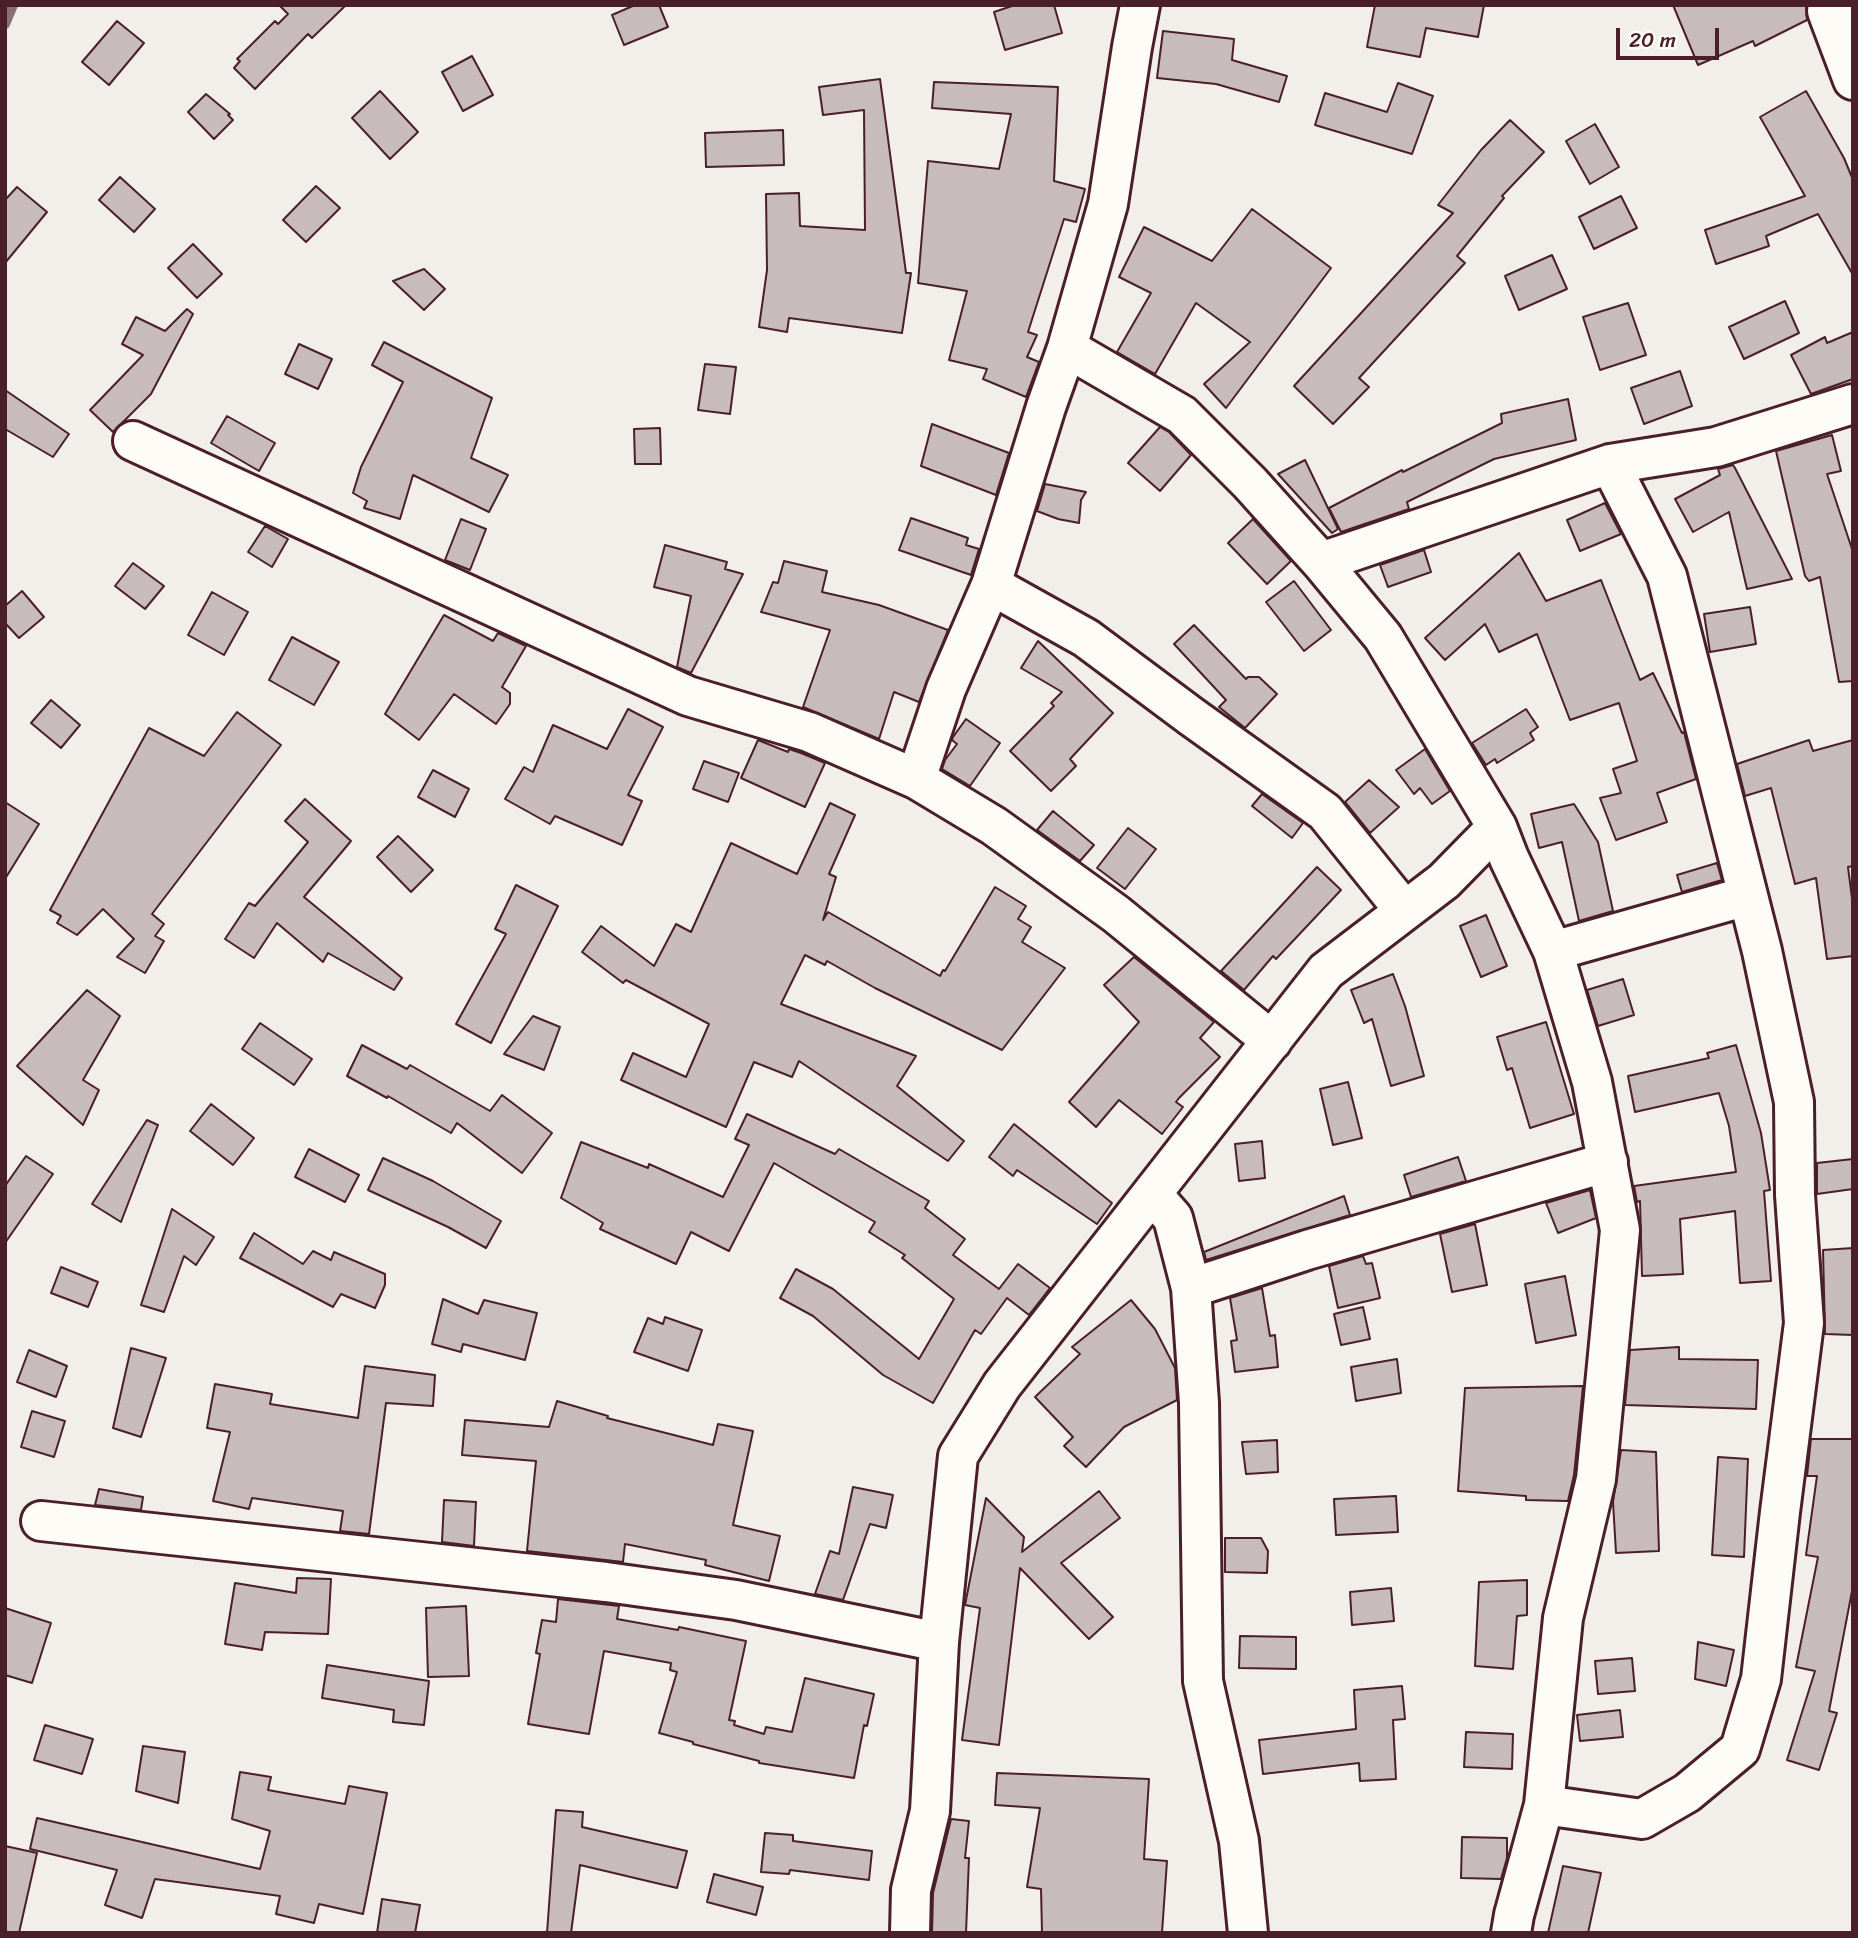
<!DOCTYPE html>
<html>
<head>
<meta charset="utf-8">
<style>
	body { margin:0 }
	#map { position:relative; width:1858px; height:1938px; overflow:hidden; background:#f2efeb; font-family:Sriracha,sans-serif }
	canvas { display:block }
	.frame { position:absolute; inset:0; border:7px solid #4a1f2b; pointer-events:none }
	.scale { position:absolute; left:1616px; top:28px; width:103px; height:32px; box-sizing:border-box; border:4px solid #4a1f2b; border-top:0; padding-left:9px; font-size:21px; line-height:24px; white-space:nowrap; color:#4a1f2b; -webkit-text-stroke:5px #fdfcf7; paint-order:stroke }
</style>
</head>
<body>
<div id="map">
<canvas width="1858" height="1938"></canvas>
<div class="frame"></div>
<div class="scale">20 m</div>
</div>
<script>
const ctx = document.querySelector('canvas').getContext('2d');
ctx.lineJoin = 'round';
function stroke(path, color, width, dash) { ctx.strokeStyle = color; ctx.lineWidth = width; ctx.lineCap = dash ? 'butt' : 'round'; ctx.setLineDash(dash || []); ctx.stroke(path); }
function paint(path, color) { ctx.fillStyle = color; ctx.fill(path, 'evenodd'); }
const stream = new Path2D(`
	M5,24L13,5`);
const building = new Path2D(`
	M279,5H346L312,38L308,34L255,89L234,68L240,61L237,59L275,21L278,24L288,14Z
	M635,5H659L668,27L624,45L612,15Z
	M1015,5H1054L1062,33L1005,50L994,12Z
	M1375,5H1484L1478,37L1426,28L1420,57L1367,47Z
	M1673,5H1806L1807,20L1755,46L1753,41L1698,65Z
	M117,21L144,43L109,85L82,62Z
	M1163,31L1234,39L1232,60L1287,76L1279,102L1216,84L1157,78Z
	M472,56L493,95L463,111L442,72Z
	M880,79L906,273H911L902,333L789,318L787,332L759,327L767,270L766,194L799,193L800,226L865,230L864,110L823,115L819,87Z
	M934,82L1058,87L1054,181L1085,189L1076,222L1064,219L1028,332L1037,335L1027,357L1039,362L1026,397L983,379L987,369L949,360L967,291L918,283L928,161L999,169L1011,114L932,108Z
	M1398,83L1433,96L1412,154L1315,125L1325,93L1387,112Z
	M380,91L418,132L390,159L352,118Z
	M1806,91L1844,158L1853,180V275L1818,214L1766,236L1769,246L1716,264L1705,230L1805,196L1760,117Z
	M206,94L230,114L228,115L233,120L214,139L188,112Z
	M1510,120L1544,152L1502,196L1504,198L1457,256L1465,263L1359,378L1369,387L1333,424L1294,386L1453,213L1438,205L1481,150Z
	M1595,124L1619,167L1590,184L1566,141Z
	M783,130L784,165L706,167L705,133Z
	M120,177L155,209L134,232L99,200Z
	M316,186L340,208L306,242L283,220Z
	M17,187L47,212L5,263V200Z
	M1621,196L1637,228L1594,249L1579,217Z
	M1252,209L1331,268L1226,408L1204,384L1250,342L1196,303L1155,374L1117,352L1151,293L1119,277L1144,227L1212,261Z
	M193,244L222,274L197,298L168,268Z
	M1552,255L1567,289L1519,310L1505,276Z
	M424,269L445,289L424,310L393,281Z
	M1785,301L1799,333L1744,359L1729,327Z
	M1628,303L1646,355L1600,370L1583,317Z
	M187,309L193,314L151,394L113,432L90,410L143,355L122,344L136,317L165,331Z
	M1853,332V379L1811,394L1791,355L1825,337L1827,343Z
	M384,342L492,398L471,458L508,475L489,512L413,475L400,519L364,508L367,501L353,493L361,467L403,382L372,365Z
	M299,344L332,359L318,389L285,374Z
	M705,364L736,367L730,414L698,410Z
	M1680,371L1692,406L1644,424L1631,388Z
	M5,390L69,434L53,457L5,429Z
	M1568,399L1576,440L1494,459L1407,502L1409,509L1341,532L1329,508L1402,470L1403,472L1502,423L1501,414Z
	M227,416L275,443L259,471L211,443Z
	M932,424L1009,453L996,495L921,466Z
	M1160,427L1169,432L1191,455L1160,491L1128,463Z
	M660,428L661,464H635L634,429Z
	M1832,435L1841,471L1827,474L1853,552V681L1839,682L1820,577L1809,581L1805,576L1776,451Z
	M1305,460L1338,529L1332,533L1278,474Z
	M1733,465L1735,468L1792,579L1747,589L1729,512L1693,532L1675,499L1720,475L1718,469Z
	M1045,484L1086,492L1081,500L1079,523L1058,519L1037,511Z
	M1605,503L1621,534L1580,551L1567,520Z
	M911,518L968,538L966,545L979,549L971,575L899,550Z
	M461,519L486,529L470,570L445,560Z
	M1253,519L1291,561L1267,584L1228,543Z
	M265,526L288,539L272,567L248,552Z
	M665,545L727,562L725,569L743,574L691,673L677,667L691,596L654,587Z
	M1424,550L1431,572L1388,587L1380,565Z
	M1519,553L1546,601L1601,580L1640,680L1653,673L1682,733L1684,732L1696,779L1657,793L1667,822L1616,840L1600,798L1621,793L1613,769L1637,761L1619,703L1570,720L1537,634L1499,652L1485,624L1445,660L1425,638Z
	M784,561L827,571L822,592L879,605L948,630L919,702L894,692L879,739L803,707L830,630L761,612L773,582L778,583Z
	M133,563L164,586L145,609L115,586Z
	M1294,581L1331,630L1304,651L1266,602Z
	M22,591L44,617L19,638L5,623V606Z
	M212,592L248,612L224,655L188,635Z
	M1750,607L1756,644L1710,652L1704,614Z
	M444,615L493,641L498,633L526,646L502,687L510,693V704L496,724L454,694L419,740L385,714Z
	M1194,625L1246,679L1248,677H1259L1277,694L1245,728L1219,707L1226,700L1174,644Z
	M292,637L339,662L314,705L269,680Z
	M1038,641L1113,713L1070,759L1076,766L1051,791L1010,751L1054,706L1051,703L1062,692L1021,668Z
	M51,700L80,725L61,748L31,723Z
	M628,709L663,727L628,795L642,801L622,845L555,816L550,824L505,799L524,767L533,772L553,725L607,749Z
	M1526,709L1538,727L1530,733L1534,740L1497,763L1495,759L1486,765L1472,743Z
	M237,712L281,745L152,914L164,924L155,936L164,941L145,973L117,957L134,939L103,909L77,935L57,923L61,916L50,910L149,728L204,756Z
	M966,719L1000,743L970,786L942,769L945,760L957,744L952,740L953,737Z
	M758,740L788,752L789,749L801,753L825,763L805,807L741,778Z
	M1809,740L1813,751L1853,740V866L1848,867L1853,906V956L1827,959L1816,878L1795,884L1771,788L1745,796L1737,764Z
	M1425,749L1450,791L1432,804L1420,788L1414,794L1396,770Z
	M704,761L739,773L728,802L693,789Z
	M433,770L469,789L455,817L418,797Z
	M1369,780L1399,807L1370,833L1345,802Z
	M1262,794L1303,823L1292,838L1252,806Z
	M305,799L351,841L304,897L402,978L394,990L328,953L323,962L277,923L254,958L225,939L249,903L255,906L308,842L285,821Z
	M5,802L39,824L5,879Z
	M830,803L855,815L829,874L836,877L823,920L828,912L940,976L943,970L945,971L995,887L1026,906L1018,919L1031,927L1022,942L1065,968L1002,1050L875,988L827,961L825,965L805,955L781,1004L916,1056L897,1086L964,1141L948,1161L799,1061L792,1077L754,1062L726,1127L621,1080L633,1053L686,1077L709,1024L626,980L623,983L582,952L601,926L654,966L676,924L691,932L731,843L797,874Z
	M1574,804L1598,842L1613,911L1579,921L1562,842L1539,848L1531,814Z
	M1053,811L1094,845L1080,861L1037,830Z
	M1128,828L1156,849L1125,889L1097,868Z
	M398,836L433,870L411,892L377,857Z
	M1717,863L1722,880L1682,892L1677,875Z
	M1317,867L1341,890L1276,959L1273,956L1244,990L1221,971Z
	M516,885L558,906L491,1043L456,1024L506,934L495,929Z
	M1486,915L1507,966L1481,977L1460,926Z
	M1134,957L1214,1022L1200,1038L1220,1057L1179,1098L1176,1102L1183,1107L1162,1134L1119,1100L1096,1127L1069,1102L1139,1022L1104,985Z
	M1393,974L1405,1006L1424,1076L1391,1086L1372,1019L1364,1023L1351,990Z
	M1623,979L1634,1015L1598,1026L1587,990Z
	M87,990L120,1016L83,1080L99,1090L83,1125L17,1066Z
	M533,1016L560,1027L544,1070L504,1054Z
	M1546,1022L1574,1114L1530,1128L1512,1068L1507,1070L1497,1037Z
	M260,1023L312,1059L294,1085L242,1049Z
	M362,1045L407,1069L410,1065L490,1111L502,1095L552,1133L522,1173L457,1123L451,1133L388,1096L387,1098L347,1076Z
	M1736,1045L1761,1133L1770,1190L1764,1191L1771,1281L1740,1283L1735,1211L1680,1219L1683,1274L1642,1276L1640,1201L1637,1202L1634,1186L1736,1172L1729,1126L1719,1093L1635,1112L1628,1076L1709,1058L1707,1053Z
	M1348,1082L1362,1138L1333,1145L1320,1089Z
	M211,1104L254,1138L233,1165L190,1131Z
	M747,1114L835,1154L839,1149L929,1201L925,1208L965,1239L953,1255L999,1289L1018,1264L1050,1288L1029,1315L1007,1298L981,1334L975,1330L933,1403L883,1375L813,1316L780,1298L796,1269L833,1289L919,1359L954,1299L902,1258L905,1255L869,1232L875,1222L774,1163L729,1251L691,1232L676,1264L600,1229L603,1223L561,1198L581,1142L648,1168L649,1164L723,1197L749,1145L735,1139Z
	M147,1120L158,1125L121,1222L92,1204Z
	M1014,1124L1112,1203L1097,1224L1017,1170L1013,1176L989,1157Z
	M1262,1141L1265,1178L1239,1181L1235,1144Z
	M309,1149L359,1175L345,1202L295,1177Z
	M26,1156L53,1174L5,1243V1186Z
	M1458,1157L1466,1181L1411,1197L1404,1175Z
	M383,1158L433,1181L501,1221L486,1248L448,1227L368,1190Z
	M1853,1159V1189L1817,1194V1163Z
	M1590,1190L1596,1218L1558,1233L1546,1203Z
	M1344,1196L1350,1215L1206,1260L1204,1252Z
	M172,1209L214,1237L196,1265L184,1256L164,1312L141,1305Z
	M1475,1224L1487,1285L1452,1292L1440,1234Z
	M254,1233L303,1264L313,1251L331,1260L334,1252L385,1274V1285L375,1308L341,1294L333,1307L240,1258Z
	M1853,1248V1335L1825,1334L1823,1250Z
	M1363,1256L1366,1264L1372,1263L1380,1298L1338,1308L1329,1266Z
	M61,1267L98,1282L88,1307L51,1293Z
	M1565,1276L1576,1335L1536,1343L1525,1284Z
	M1262,1288L1270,1336L1275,1335L1278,1367L1235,1372L1231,1341L1237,1340L1230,1298Z
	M443,1299L478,1314L484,1300L537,1313L525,1360L463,1344L461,1352L432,1344Z
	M1131,1300L1155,1329L1175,1368L1177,1400L1124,1427L1086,1467L1064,1446L1073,1437L1035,1397L1080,1354L1072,1347Z
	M1363,1307L1370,1339L1341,1345L1334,1314Z
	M665,1317L702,1330L688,1371L634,1352L648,1318L663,1324Z
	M1679,1347V1359L1758,1360L1756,1409L1625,1405L1630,1350Z
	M131,1348L166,1358L141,1437L113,1428Z
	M29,1350L67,1366L56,1397L17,1382Z
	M1397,1359L1401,1393L1356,1401L1351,1367Z
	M365,1366L435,1375L433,1406L386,1403L369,1534L340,1531L343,1511L252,1498L249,1509L213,1501L230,1432L207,1428L215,1384L272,1394L270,1404L358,1418Z
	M1583,1386L1574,1475L1568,1501L1526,1500V1496L1458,1491L1465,1388Z
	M557,1401L608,1416L607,1418L713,1445L718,1424L753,1431L733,1525L780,1536L769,1581L705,1565L706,1560L625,1544L623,1562L527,1551L536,1461L462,1455L465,1420L549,1427Z
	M32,1411L65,1421L54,1457L21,1447Z
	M1811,1439H1853V1586L1829,1711L1837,1713L1819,1770L1787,1760L1815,1671L1796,1667L1818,1557L1806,1555L1817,1476H1807Z
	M1277,1440L1278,1472L1246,1474L1242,1442Z
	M1621,1450L1656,1452L1659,1551L1616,1553L1613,1502Z
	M1718,1457L1748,1459L1744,1557L1712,1555Z
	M853,1487L893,1495L886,1528L870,1524L843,1600L815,1594L830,1551L839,1554Z
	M99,1489L143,1497L141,1510L95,1505Z
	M1099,1491L1120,1518L1061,1563L1113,1617L1089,1639L1020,1568L999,1745L962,1740L980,1608L965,1605L986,1498L1024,1537L1022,1552Z
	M1396,1496L1398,1532L1336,1535L1334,1499Z
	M444,1500L476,1502L474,1546L442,1542Z
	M1225,1538H1261L1268,1551L1267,1573L1225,1572Z
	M297,1578L331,1579L328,1634L265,1632L262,1650L225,1644L235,1583L296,1593Z
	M1527,1580V1615L1517,1616L1513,1669L1475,1666L1479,1582Z
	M1391,1588L1394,1621L1352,1625L1350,1592Z
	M558,1599L619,1606L617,1619L678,1630L679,1627L746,1641L729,1720L735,1721L734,1725L764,1734L766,1727L792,1732L805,1678L874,1694L867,1726L864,1725L854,1778L759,1763V1761L693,1744V1742L659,1733L677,1672L670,1670L671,1663L604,1651L589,1734L528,1724L540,1654L536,1653L542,1620L556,1622Z
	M466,1606L469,1676L428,1677L426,1608Z
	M5,1608L51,1623L32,1683L5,1675Z
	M1240,1636L1296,1637V1669L1239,1668Z
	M1698,1642L1734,1650L1726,1686L1695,1679Z
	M1632,1658L1635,1691L1598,1694L1595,1661Z
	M327,1665L429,1681L424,1725L393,1722L394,1710L322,1698Z
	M1402,1686L1405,1719L1393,1720L1396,1779L1360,1781L1359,1763L1263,1774L1259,1740L1356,1729L1354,1690Z
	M1620,1710L1623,1737L1580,1741L1577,1715Z
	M45,1725L93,1739L82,1774L34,1760Z
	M1466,1732L1513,1734L1512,1769L1464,1767Z
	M143,1746L185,1752L178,1803L136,1791Z
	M240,1772L271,1777L268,1790L345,1804L349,1786L387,1793L363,1914L319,1904L314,1923L276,1914L280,1896L155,1879L142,1918L105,1905L117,1870L30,1849L37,1818L260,1869L270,1831L232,1819Z
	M997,1773L1149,1779L1144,1859L1167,1861L1162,1933H1042L1041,1889L1027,1887L1040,1808L995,1805Z
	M556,1810L583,1812L582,1827L687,1851L677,1888L580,1865L571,1933H547Z
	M951,1819L969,1821L965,1858H969L966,1933H932L933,1893Z
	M765,1833L793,1835V1841L872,1851L869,1880L790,1870L789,1874L761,1872Z
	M1462,1837L1507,1838V1858L1501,1879L1461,1878Z
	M5,1846L37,1853L19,1933H5Z
	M1563,1866L1601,1873L1588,1933H1548Z
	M714,1874L763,1887L756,1915L707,1902Z
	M382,1899L420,1905L415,1933H377Z`);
const minor = new Path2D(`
	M1843,5L1827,11L1853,80
	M1067,348L1182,415L1250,483L1321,562L1383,637L1497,827L1509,858L1553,951L1592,1082L1620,1230L1596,1479L1563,1618L1544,1805L1514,1915L1511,1933
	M133,441L688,696L809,732L916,779L994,826L1116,914L1272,1041
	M1321,562L1610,464L1716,447L1853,404
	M991,585L1086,638L1192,717L1325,812L1404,910
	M916,779L946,689L991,585L1046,407L1067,348L1108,204L1132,47L1140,5
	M1553,951L1747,896
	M1152,1194L1173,1218L1191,1288L1199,1403L1203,1681L1239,1841L1248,1933
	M1191,1288L1307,1250L1608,1162
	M41,1521L606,1582L736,1600L939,1642
	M1544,1805L1642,1819L1687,1793L1740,1749L1761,1679L1780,1512L1804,1323L1795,1195L1794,1102L1762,951L1667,576L1610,464
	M910,1933L911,1890L930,1811L939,1642L958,1456L1002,1385L1326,971L1444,881L1497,827`);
stroke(stream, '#8b6f75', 10);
paint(building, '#c8bbbb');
stroke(building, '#4a1f2b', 2);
stroke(minor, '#4a1f2b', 44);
stroke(minor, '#fdfcf7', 38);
</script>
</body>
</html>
